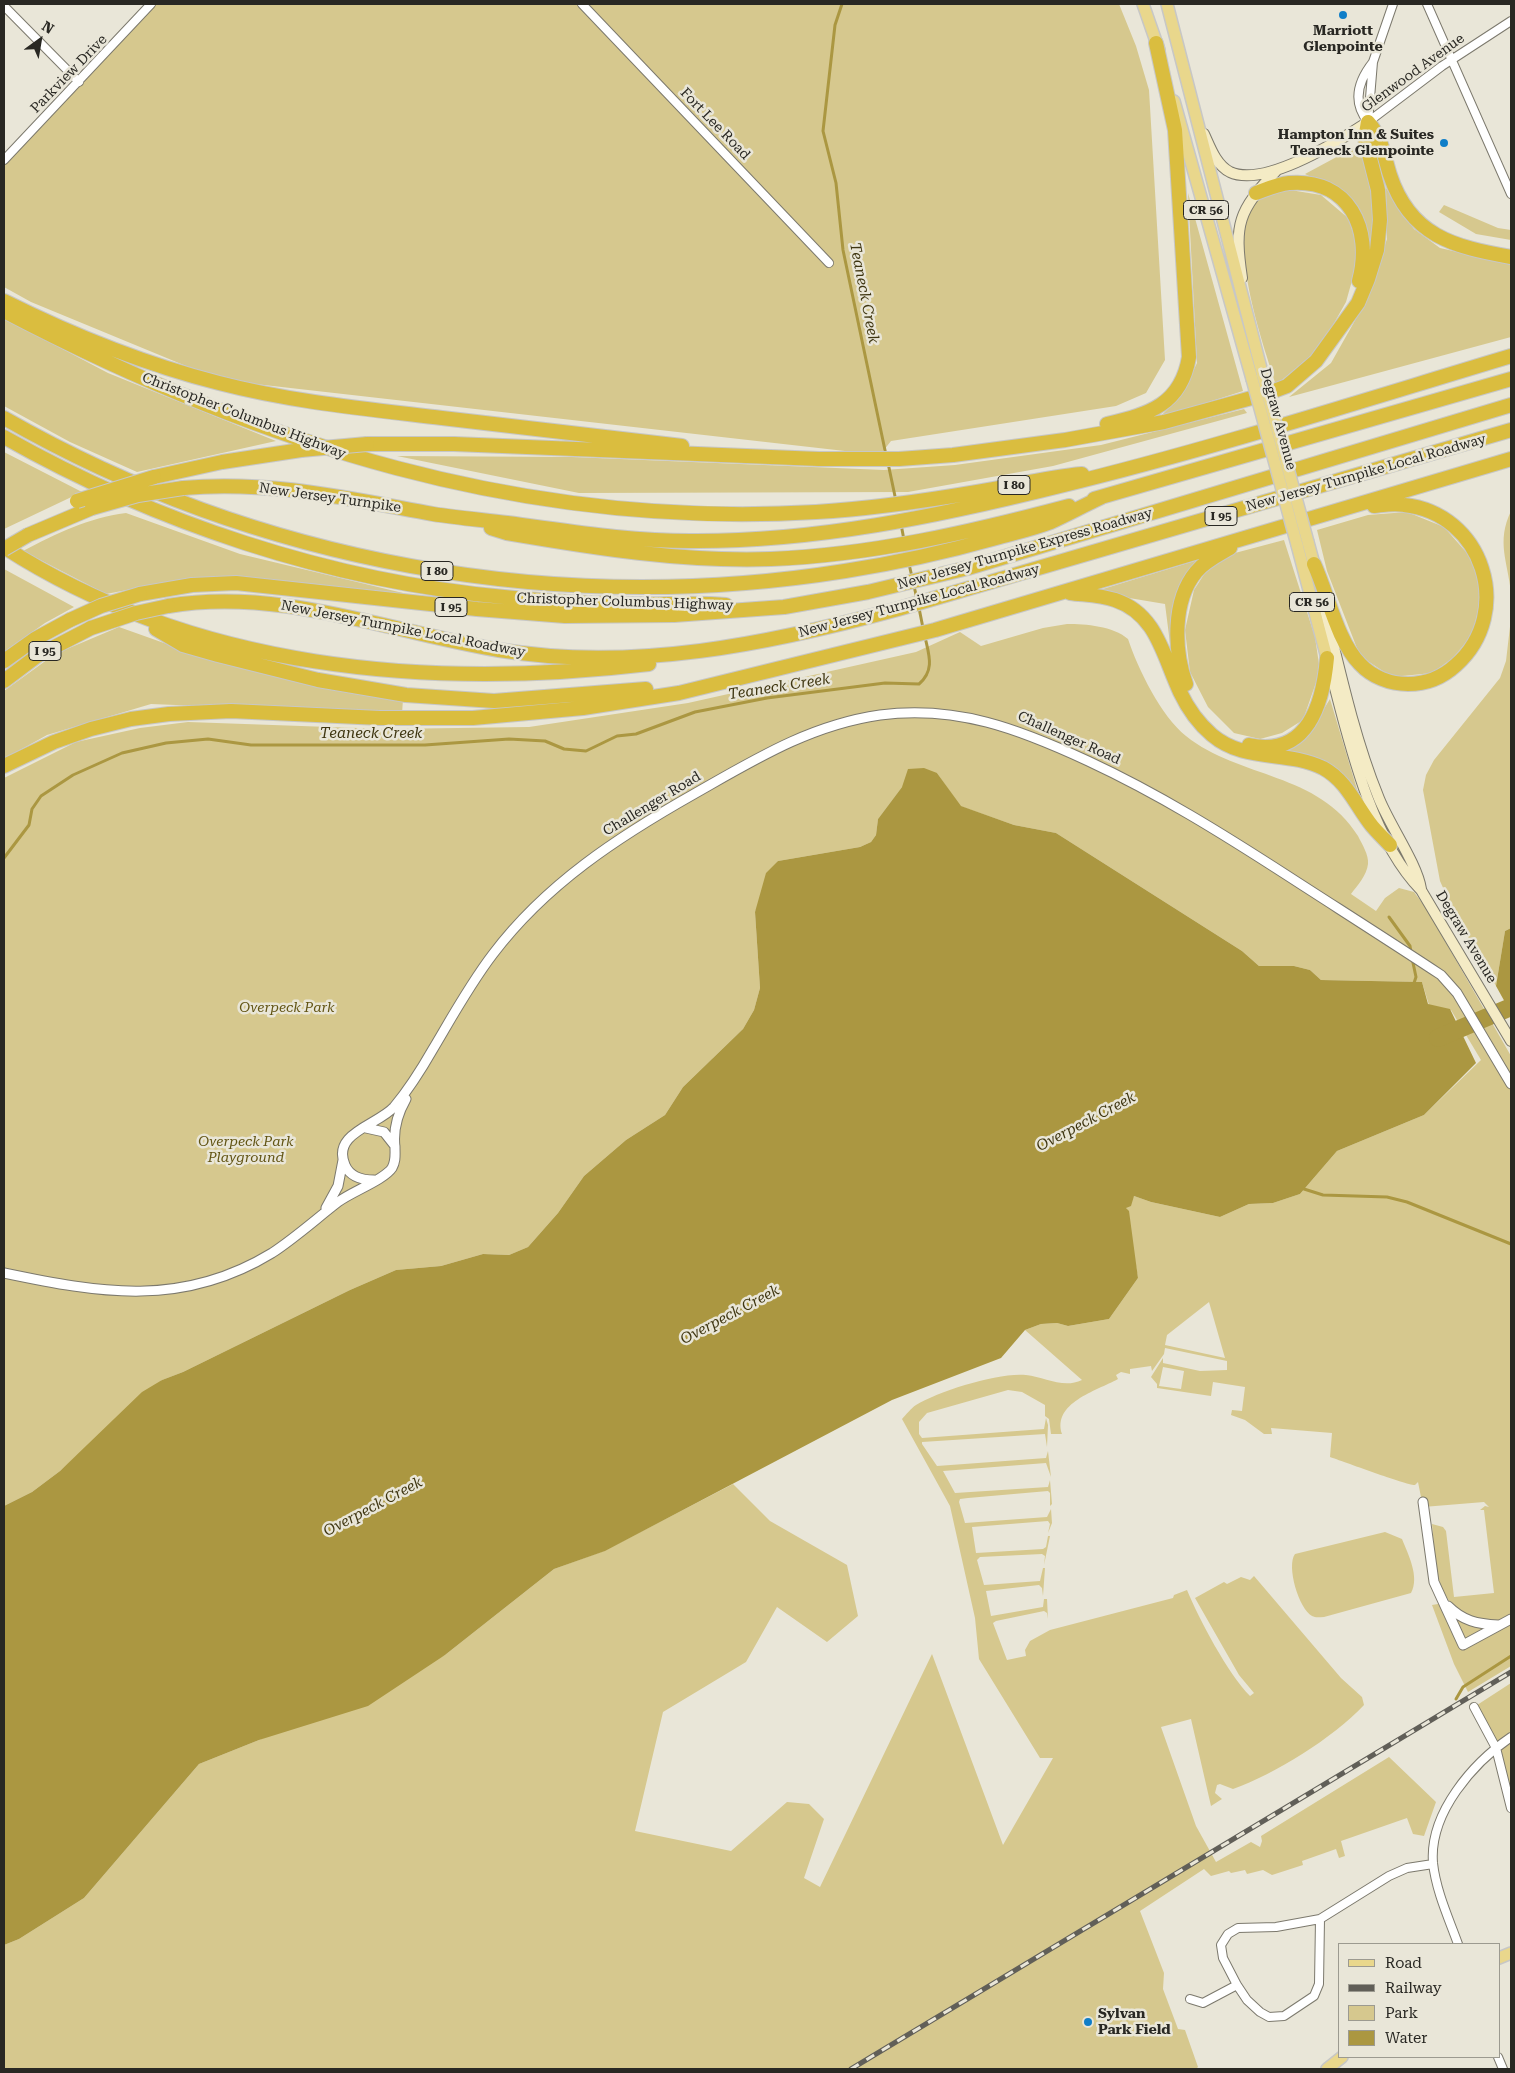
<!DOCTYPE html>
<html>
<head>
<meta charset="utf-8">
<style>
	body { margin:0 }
	#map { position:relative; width:1515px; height:2073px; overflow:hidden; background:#e9e6d8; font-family:"Roboto Serif",serif }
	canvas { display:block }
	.frame { position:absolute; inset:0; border:5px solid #292823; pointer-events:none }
	.legend { position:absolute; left:1338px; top:1943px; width:162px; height:115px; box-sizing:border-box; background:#e9e6d8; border:1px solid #9c9a90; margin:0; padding:6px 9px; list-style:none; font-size:15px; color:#292823 }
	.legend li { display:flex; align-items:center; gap:10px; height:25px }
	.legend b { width:25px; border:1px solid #9c9a90 }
	.north { position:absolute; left:15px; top:15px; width:50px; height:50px; -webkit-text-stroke:4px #e9e6d8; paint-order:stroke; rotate:32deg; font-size:14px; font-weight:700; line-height:20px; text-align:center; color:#292823 }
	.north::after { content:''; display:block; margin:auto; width:18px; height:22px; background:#292823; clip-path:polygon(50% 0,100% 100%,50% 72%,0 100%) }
</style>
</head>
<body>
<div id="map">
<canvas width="1515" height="2073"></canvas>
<div class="frame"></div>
<ul class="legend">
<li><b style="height:6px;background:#e9d78c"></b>Road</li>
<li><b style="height:6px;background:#615f58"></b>Railway</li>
<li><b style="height:14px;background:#d6c88e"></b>Park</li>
<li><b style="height:14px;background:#ab9741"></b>Water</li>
</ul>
<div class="north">N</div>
</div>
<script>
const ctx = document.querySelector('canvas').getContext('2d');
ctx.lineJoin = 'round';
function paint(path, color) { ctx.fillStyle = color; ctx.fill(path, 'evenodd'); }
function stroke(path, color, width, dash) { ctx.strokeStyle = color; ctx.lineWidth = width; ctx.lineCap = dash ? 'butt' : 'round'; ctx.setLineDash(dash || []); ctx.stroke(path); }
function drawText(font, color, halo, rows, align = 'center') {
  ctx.font = font + ' "Roboto Serif",serif'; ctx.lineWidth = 5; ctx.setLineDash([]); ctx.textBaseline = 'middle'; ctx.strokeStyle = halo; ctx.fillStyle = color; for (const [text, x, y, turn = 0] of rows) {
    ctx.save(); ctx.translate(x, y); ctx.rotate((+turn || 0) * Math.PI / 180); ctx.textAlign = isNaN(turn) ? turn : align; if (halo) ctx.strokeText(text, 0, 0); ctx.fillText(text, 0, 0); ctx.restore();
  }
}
const green = new Path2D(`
	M151,4H1119L1136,46L1149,90L1165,360L1146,393L1116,406L891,441L880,455L220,380L31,302L4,287V162Z
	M1357,146C1373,174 1384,220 1369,250L1336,189L1305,174Z
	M1386,188L1414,229L1440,248L1511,264V337L1289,397L1331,363L1366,301L1387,239Z
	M1284,189L1321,195L1348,218L1360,252L1346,302L1320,348L1276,385C1264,346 1222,231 1259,200C1265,195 1276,192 1284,189Z
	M1188,193L1243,391L1159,418L1182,394L1197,363Z
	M1444,205L1498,228L1511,230V240L1476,234L1439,212Z
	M4,318L108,373L276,441L137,472L70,442L4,406Z
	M1244,409L1247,413L1053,466L908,492L579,493L397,456L572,457L884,470L955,465L1101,445Z
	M4,452L82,492L4,529Z
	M1511,511V593C1508,562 1496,542 1511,511Z
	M1407,512L1444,527L1474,561L1481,599L1472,635L1453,658L1432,673L1392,677L1360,656L1327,571L1317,530L1368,515Z
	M126,513L240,554L403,593V596L258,579L148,586L106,594L23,551C57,533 88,518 126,513Z
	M1284,540L1315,637L1320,671L1303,720L1282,733L1260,739L1234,733L1208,707L1190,672L1185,630L1194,590L1210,565L1235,553Z
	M1201,559L1184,580L1172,659L1165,604L1093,592Z
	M4,569L74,607L45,623L4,652Z
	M1511,618V928L1505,931L1496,986L1454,912L1440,881L1423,790L1426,775L1434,760L1500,678L1506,661Z
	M1067,624C1086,624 1113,626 1128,639C1138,669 1161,716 1186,736C1240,779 1318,772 1358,836C1362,844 1369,855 1368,864C1367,875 1357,886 1351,894L1376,911L1385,898L1399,888L1414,892L1426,908L1511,1056V1666L1468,1692L1454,1664L1432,1605L1450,1602C1433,1579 1435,1551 1432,1524L1443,1527L1446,1531L1454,1597L1494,1593L1484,1510H1480L1485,1506L1489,1507L1484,1502L1423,1507L1418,1482L1415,1485C1409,1486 1342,1461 1330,1457L1332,1433L1271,1428L1272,1434H1264L1245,1420L1231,1415L1232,1410L1242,1411L1245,1387L1213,1382L1211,1396L1157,1388V1384L1151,1377L1163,1358V1363L1200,1371L1227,1370V1361L1165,1348L1164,1354L1152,1371L1151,1366L1130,1369V1374L1121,1372L1116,1375L1118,1379C1096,1391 1052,1403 1062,1434H1051L1049,1419L1045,1416V1405L1022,1392L1008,1390L927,1413L919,1422V1434L922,1438L1044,1429L1046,1418L1048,1425L1047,1447L1045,1434L922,1442V1444L937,1466L1046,1458L1048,1451L1051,1477L1046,1463L943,1471L955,1493L1048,1487L1050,1480L1052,1504L1050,1506V1493L1048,1491L968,1498L960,1499L959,1502L965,1523L1047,1517L1051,1509L1052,1523L1048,1533L1050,1524L1048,1521L972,1527L976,1553L1043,1549L1046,1547L1048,1536H1050L1044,1565L1045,1556L1042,1554L980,1557L977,1560L984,1585L1040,1581L1043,1568H1045L1043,1596L1042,1588L1039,1585L986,1591L991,1616L1043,1607L1044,1599H1047L1048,1619L1047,1613L1044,1611L996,1621L993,1623L1007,1660L1026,1656L1025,1650L1030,1641L1050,1630L1173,1598L1174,1595L1187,1590C1199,1619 1228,1674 1250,1696L1254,1693L1239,1675L1195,1598L1224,1582L1227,1584L1241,1577L1250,1580L1254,1576L1341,1678L1362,1697L1364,1705C1333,1738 1275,1774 1233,1789L1220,1784L1217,1785L1215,1793L1222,1799L1211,1806L1191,1719L1161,1727L1196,1826L1216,1862L1251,1842L1260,1847L1262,1841L1261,1836L1389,1757L1436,1802L1424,1836L1413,1834L1407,1818L1341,1841L1345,1856L1339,1858L1336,1849L1302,1861L1303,1865L1272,1875L1263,1870L1247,1874L1245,1870L1231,1873L1229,1871L1211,1876L1204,1869L1140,1911L1164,1973L1163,1989L1178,2029L1185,2030L1198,2067L1196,2069H4V1945L19,1939L84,1898L199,1764L259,1740L445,1655L554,1569L604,1551L733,1484L770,1521L847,1565L858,1616L827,1642L777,1607L746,1662L663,1712L635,1831L731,1851L787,1802L809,1804L824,1819L804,1878L820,1887L932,1654L1003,1845L1053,1758H1040L979,1659L975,1618L950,1506L902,1419C906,1415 911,1408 916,1405C939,1391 999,1372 1026,1375C1045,1377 1063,1389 1082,1380L1025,1330L1041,1324L1057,1323L1068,1326L1109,1319L1138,1278L1126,1207L1134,1196L1151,1202L1220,1217L1249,1204L1273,1203L1300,1194L1337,1151L1424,1115L1481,1060L1451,1010L1429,1005L1422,982L1321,980L1310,970L1294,966H1259L1242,951L1056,833L1014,825L960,806L937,773L902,787L878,819L876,835L871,842L860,847L778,861L755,912L760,988L754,1010L743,1029L683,1087L665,1115L626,1140L584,1176L558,1213L528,1247L509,1255L483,1254L441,1266L396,1270L350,1290L183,1372L162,1380L60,1471L32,1492L4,1506V778L76,742L140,728L188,722L386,729L529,727L688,703L916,652L960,632L981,646L1043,628ZM1209,1302L1225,1358L1165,1345L1167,1335ZM1163,1367L1184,1371L1181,1389L1159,1386Z
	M119,627L192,653L403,699L402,714L151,704L47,735L4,759V691L55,654Z
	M1330,699L1359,796L1334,770L1270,753L1314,725Z
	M1385,1532L1402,1539C1408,1554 1420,1577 1411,1593L1324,1617C1319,1617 1316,1618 1312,1616C1299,1609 1286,1566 1295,1554Z
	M1511,1683V1800L1496,1748L1474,1707Z`);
const water = new Path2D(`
	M924,768L937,773L961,806L1014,825L1056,833L1242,951L1259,966H1294L1310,970L1321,980L1422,982L1428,1004L1450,1009L1476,1063L1424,1115L1337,1151L1300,1194L1273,1203L1249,1204L1220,1217L1151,1202L1134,1196L1131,1206L1126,1208L1129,1211L1138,1278L1109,1319L1068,1326L1057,1323L1041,1324L1025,1330L1001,1358L892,1400L605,1551L554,1569L445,1655L368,1706L259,1740L199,1764L84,1898L19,1939L4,1945V1506L32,1492L60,1471L142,1392L162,1380L183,1372L350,1290L396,1270L441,1266L483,1254L509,1255L528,1247L558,1213L584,1176L626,1140L665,1115L683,1087L743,1029L754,1010L760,988L755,912L766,873L778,861L860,847L871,842L876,835L878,819L902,787L908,769Z
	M1511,928V1013L1496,986L1505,931Z`);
const stream = new Path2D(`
	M842,4L835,25L823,131L836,183L843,250L886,455
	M888,463L896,501
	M901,524L904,540
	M909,564L912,577
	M914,586L917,599
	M919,608L923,628
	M4,858L29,825L32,809L41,796L73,775L122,753L166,743L208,739L251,745H425L509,739L545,741L564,749L586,751L617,736L636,734L695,712L767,698L885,683L919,684C935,670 929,655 925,637
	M1389,917L1410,946L1411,952
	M1412,958L1416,977L1413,986
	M1304,1189L1323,1195L1387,1197L1407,1202L1511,1244
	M1456,1699L1463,1687L1511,1656`);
const river = new Path2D(`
	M1438,1038L1511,1007`);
const minor = new Path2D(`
	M582,4L829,263
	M1427,4L1511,194
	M4,6L79,82
	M1368,122L1442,66L1511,21
	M1368,122L1373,62L1393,4
	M1368,122C1352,102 1358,81 1373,62
	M4,160L151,4
	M1474,1707L1496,1748L1511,1808
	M1320,1919L1319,1984L1314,1996L1284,2016L1269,2017L1260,2012L1247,2000L1237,1985L1223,1958L1221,1945L1228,1934L1238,1928L1276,1927L1320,1919L1389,1876L1407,1868L1433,1864
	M1458,1944C1449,1919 1436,1891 1433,1863C1429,1813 1473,1763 1511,1737
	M1190,1999L1203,2003L1237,1985
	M1498,2057L1503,2069`);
const tertiary = new Path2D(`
	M366,1128L384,1132L395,1146
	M374,1180C361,1180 350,1177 345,1165C331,1133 378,1125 394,1107C409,1089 421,1070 433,1049C452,1017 470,984 493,954C546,884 618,837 694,794C754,760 810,725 880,715C957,705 1019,729 1088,761C1159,794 1223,834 1288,876C1339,909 1391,942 1441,975L1457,993L1511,1084
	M326,1208L338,1186L343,1160
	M4,1273C100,1293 182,1308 272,1253C295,1238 316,1219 338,1202C351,1192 384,1180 392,1168C396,1161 395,1155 395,1147C393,1130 398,1113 406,1099
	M1423,1502L1434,1582L1463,1645L1511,1619
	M1448,1606C1463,1621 1477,1624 1498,1625`);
const secondary = new Path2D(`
	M1204,134C1210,147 1216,165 1230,172C1264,188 1339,141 1368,122
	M1242,278C1234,224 1238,211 1276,171
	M1324,606C1339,667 1354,737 1378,796C1388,823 1417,863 1421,889
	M1328,661C1347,732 1368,836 1421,890L1511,1041`);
const primary = new Path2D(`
	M1143,4L1159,50
	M1167,4L1263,376
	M1174,101L1252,379
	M1308,542L1314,564
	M1297,545L1327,658
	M1499,1958L1511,1953
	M1327,2069L1342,2057`);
const motorway = new Path2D(`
	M1368,122C1382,137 1384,156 1390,175C1410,236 1454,247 1511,257
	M1256,193C1267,189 1278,184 1289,183C1349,178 1373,229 1359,281
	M4,301C72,335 144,364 219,383C292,402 367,409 442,418C522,427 602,437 682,446
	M4,311C260,445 525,529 816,512C870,509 924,501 977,492C1013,486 1047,477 1082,474
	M4,418C258,563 556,617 845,571C896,563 946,552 996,538C1014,533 1033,529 1051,522C1068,514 1085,505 1102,497
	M1107,424C1149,414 1181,405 1189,357L1175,130L1156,43
	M4,437C156,523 330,581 504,597C546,601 589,604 632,604C664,605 695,602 726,605
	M367,444H454L819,459H899L953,455L1065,440L1164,422L1266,394L1287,386L1316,361L1358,303L1368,279L1377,250L1380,220L1378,190L1365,139L1368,122
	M154,477L222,462L301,450
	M183,488C268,480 350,499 433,514C458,518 483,520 507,523C569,531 628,541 690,541C815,542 939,516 1060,486C1212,449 1361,401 1511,356
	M1094,499L1511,379
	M491,528L507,533C595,548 681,562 771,559C872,555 971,532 1069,506
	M28,535L92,508
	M4,547C195,670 428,690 649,664
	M1314,564C1328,594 1337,641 1360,664C1372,677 1390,684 1408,684C1426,684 1443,677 1456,665C1515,612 1483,513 1404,505C1394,503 1384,505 1374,506
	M1070,593C1085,595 1100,595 1115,600C1157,614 1163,656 1180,692C1188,709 1198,723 1212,735C1245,763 1287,750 1323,768C1347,781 1356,806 1372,826C1377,832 1384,839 1390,845
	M140,594L192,585L236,583L477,609L565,616L674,615L784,607L868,592L968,568L1511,405
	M168,606C280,587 390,632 499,650C633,672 769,644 898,609L1511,430
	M156,629L183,645L218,655L318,680L406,695L494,701L646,689
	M4,661L35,639L70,620
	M4,681L37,656L91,628
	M1186,684C1174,651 1172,601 1196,572C1205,561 1218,555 1230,548
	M1249,745C1308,758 1323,703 1327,658
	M4,766L54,742L91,729L131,719L169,714L231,711L380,718H473L583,708L679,693L935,630L1511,459`);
const rail = new Path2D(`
	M851,2069L1511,1672`);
const primaryBridge = new Path2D(`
	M1263,376L1308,542
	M1252,379L1297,545`);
const motorwayBridge = new Path2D(`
	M301,450L367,444
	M77,501L154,477
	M92,508L138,495L183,488
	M4,549L28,535
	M70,620L101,606L140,594
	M91,628L136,613L168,606`);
const markers = [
	[1343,15,5,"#0f7ec8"],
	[1444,143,5,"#0f7ec8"],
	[1088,2022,5,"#0f7ec8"]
];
const shields = [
	[1206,210,45],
	[1014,485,32],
	[1221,516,32],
	[437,571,32],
	[1312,602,45],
	[451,607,32],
	[45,651,32]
];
const shieldNames = [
	["CR 56",1206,210],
	["I 80",1014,485],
	["I 95",1221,516],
	["I 80",437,571],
	["CR 56",1312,602],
	["I 95",451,607],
	["I 95",45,651]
];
const poiNames = [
	["Marriott",1343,31],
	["Glenpointe",1343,47],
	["Hampton Inn & Suites",1434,135,"right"],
	["Teaneck Glenpointe",1434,151,"right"],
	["Sylvan",1098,2014,"left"],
	["Park Field",1098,2030,"left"]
];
const streetNames = [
	["Glenwood Avenue",1413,73,-36],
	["Parkview Drive",69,74,-46],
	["Fort Lee Road",715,124,46],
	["Christopher Columbus Highway",244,416,21],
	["Degraw Avenue",1278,419,75],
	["New Jersey Turnpike Local Roadway",1366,473,-16],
	["New Jersey Turnpike",330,498,8],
	["New Jersey Turnpike Express Roadway",1025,549,-16],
	["New Jersey Turnpike Local Roadway",919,601,-15],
	["Christopher Columbus Highway",625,602,2],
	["New Jersey Turnpike Local Roadway",403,629,11],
	["Challenger Road",1069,738,24],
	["Challenger Road",652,804,-31],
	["Degraw Avenue",1466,937,59]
];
const parkNames = [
	["Overpeck Park",287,1008],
	["Overpeck Park",246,1142],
	["Playground",246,1158]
];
const waterNames = [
	["Teaneck Creek",864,293,79],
	["Teaneck Creek",779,687,-9],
	["Teaneck Creek",371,734],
	["Overpeck Creek",1086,1122,-28],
	["Overpeck Creek",730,1315,-28],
	["Overpeck Creek",373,1507,-28]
];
paint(green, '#d6c88e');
paint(water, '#ab9741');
stroke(stream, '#ab9741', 3);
stroke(river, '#ab9741', 18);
stroke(minor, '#7c796d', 10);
stroke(tertiary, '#7c796d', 11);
stroke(secondary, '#7c796d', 12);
stroke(primary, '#c7c7c6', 14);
stroke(motorway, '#c7c7c6', 16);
stroke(minor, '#fff', 8);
stroke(tertiary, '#fff', 9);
stroke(secondary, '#f4ebc5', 10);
stroke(primary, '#e9d78c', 11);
stroke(motorway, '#dabd3f', 14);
stroke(rail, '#615f58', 5);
stroke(rail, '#e9e6d8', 3, [9]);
stroke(primaryBridge, '#c7c7c6', 14, []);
stroke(motorwayBridge, '#c7c7c6', 16, []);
stroke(primaryBridge, '#e9d78c', 11);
stroke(motorwayBridge, '#dabd3f', 14);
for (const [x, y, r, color] of markers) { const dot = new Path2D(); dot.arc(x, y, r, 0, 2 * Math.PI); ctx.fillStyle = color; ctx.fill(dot); stroke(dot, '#e9e6d8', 2); }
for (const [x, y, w] of shields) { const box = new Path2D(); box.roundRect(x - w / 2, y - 9.5, w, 19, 4); ctx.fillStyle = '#e9e6d8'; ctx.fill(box); stroke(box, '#292823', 1); }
drawText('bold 12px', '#292823', null, shieldNames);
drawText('bold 14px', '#292823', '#e9e6d8', poiNames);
drawText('14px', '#292823', '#e9e6d8', streetNames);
drawText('italic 14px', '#625413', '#e9e6d8', parkNames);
drawText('italic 15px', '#3f3611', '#e9e6d8', waterNames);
</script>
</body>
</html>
